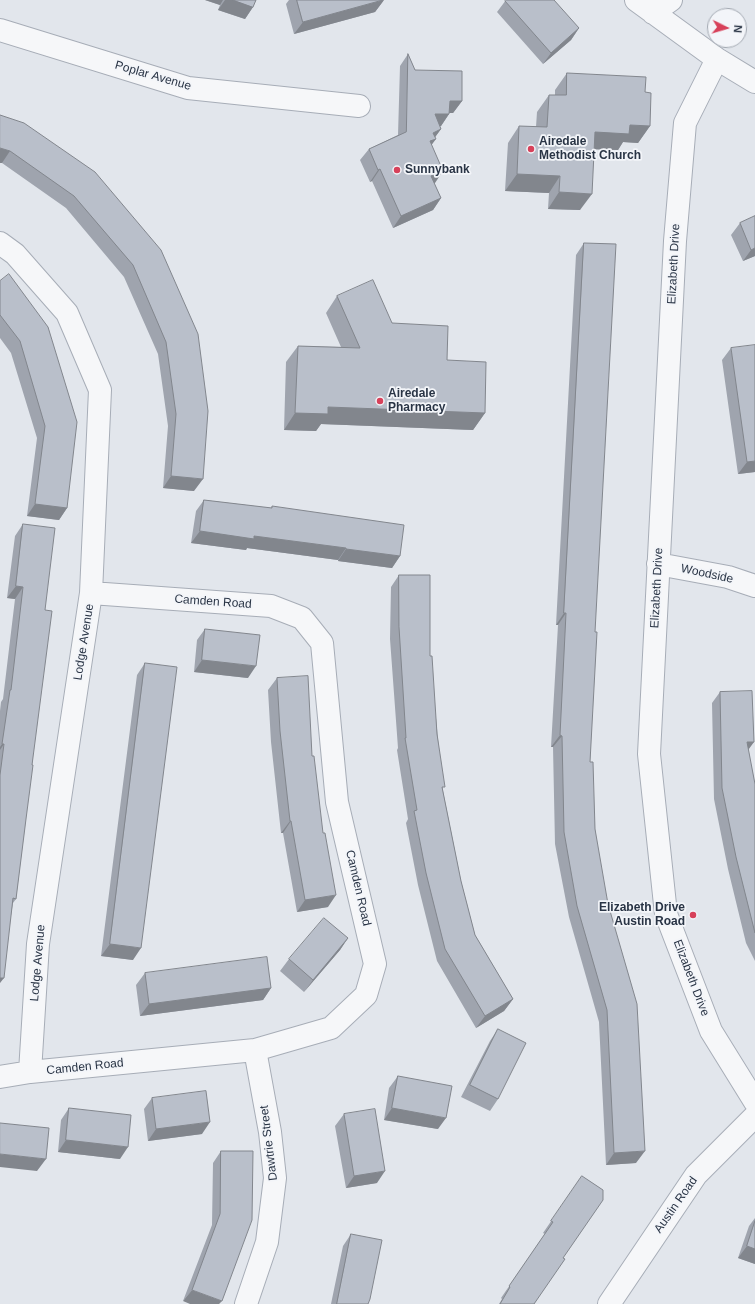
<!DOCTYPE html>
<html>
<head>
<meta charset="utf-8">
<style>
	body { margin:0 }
	#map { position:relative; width:755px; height:1304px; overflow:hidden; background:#e2e6ec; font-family:Arial,sans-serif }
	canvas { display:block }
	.north { position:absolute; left:707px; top:8px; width:40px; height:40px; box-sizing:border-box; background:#f3f5f9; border:1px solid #a2a8b1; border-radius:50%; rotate:95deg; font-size:11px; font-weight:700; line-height:16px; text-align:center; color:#293445 }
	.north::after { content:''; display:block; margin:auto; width:14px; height:18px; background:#d7415a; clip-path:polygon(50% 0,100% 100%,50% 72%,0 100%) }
</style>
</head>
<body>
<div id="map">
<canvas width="755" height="1304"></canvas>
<div class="north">N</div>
</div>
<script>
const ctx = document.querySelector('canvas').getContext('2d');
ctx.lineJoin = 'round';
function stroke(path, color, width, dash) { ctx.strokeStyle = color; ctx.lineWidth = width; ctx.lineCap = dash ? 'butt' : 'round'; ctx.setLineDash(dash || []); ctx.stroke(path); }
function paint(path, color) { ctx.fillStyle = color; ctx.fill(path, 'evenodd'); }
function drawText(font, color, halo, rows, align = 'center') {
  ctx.font = font + ' Arial,sans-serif'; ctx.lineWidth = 3.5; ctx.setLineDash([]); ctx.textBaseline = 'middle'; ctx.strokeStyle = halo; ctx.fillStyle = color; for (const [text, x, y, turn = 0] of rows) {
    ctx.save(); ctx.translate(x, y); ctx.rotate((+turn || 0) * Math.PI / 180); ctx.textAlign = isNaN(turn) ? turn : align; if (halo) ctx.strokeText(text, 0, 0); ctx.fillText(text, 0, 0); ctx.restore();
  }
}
const minor = new Path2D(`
	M636,0L717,59L755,82
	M653,13L671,0
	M0,30L188,88L359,106
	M717,59L685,123L675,241L649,754L666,914L711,1031L755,1102
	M0,243L15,254L67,313L100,390L91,593L38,944L30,1072
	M658,564L728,577L755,586
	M0,1077L30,1072L255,1050L331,1028L366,995L375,964L337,802L322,643L302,618L271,606L91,593
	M246,1304L267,1242L275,1178L270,1132L255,1050
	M609,1304L696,1175L755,1116`);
const wall = new Path2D(`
	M205,0H256L253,7L245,19L218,10L220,5Z
	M289,0H384L375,12L294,34L286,4Z
	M506,0L579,28L571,40L543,64L497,12Z
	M408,54L415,70L462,101L453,113H449V114L441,126H440L441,129L435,137L431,145L434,183L441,198L433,210L393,228L372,181L370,182L360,160L369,149L398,135L400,66Z
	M567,73L645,92L650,126L638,143L623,142L618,150L594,149L580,210L548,209L549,193L505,191L508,143L519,126L536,127L537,112L549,95H555V90Z
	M0,115L161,250L194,491L163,488L168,426L158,354L124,277L66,208L2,163Z
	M755,216V256L743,261L731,235L740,223Z
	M584,243L595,632L590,762L595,829L636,1163L606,1165L599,1022L569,917L555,844L553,747H551L558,625H556L576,255Z
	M0,281L48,327L67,508L59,520L27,516L37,438L11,353L0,338Z
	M337,296L392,323L447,360L485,413L473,430L321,424L316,431L284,430L286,362L298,346L341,347L326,313Z
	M731,348L755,472L738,474L722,360Z
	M204,500L271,508L272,506L400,556L392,568L338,561V560L247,548L246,550L191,543L196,511Z
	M23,524L45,610L32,765L16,899L13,903L0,983V711L1,702L3,699L15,599L7,598L15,536Z
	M399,575L430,656L443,791L461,881L475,935L513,999L504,1011L476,1028L437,961L418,885L406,823L408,819L397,750L398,748L390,639L391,587Z
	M205,629L248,678L194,672L197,640Z
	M145,663L133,960L101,956L137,675Z
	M277,678L312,756L328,907L297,912L283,833H281L271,742L268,690Z
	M720,692L748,750L755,784V961L746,943L728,869L714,799L712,703Z
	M348,938L340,950L304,992L280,971L289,959Z
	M145,973L271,988L263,1000L140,1016L136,985Z
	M498,1029V1099L490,1111L461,1097L490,1041Z
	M398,1076L438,1129L384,1120L389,1088Z
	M152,1098L202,1134L148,1141L144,1109Z
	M69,1108L120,1159L58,1152L61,1120Z
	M344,1114L377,1183L346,1188L335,1126Z
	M221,1151L252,1220L183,1301L212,1225L213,1163Z
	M582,1176L563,1258L534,1304H499L502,1299L501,1298L545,1234L543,1233Z
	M755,1218V1264L738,1258L749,1226Z
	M351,1234L368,1304H331L343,1246Z`);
const shadedWall = new Path2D(`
	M205,0H223L220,5Z
	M225,0H233L253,7L245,19L218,10Z
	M384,0L375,12L294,34L303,22Z
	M579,28L571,40L543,64L551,53Z
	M450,101H462L453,113H441Z
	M435,114H449L441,126H426Z
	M630,125L650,126L638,143L623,142L618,150L584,149L595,132Z
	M441,129L433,140L436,139L427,151L433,133Z
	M0,148L10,151L2,163H0Z
	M380,169L372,181L370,182L378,170Z
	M443,171L435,183L423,188L431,176Z
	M517,174L560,176L549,193L505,191Z
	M559,192L592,194L580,210L548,209Z
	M441,198L433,210L393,228L401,216Z
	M755,248V256L743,261L751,250Z
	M328,407L485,413L473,430L321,424L316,431L284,430L295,413Z
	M755,461V472L738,474L747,462Z
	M171,476L203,479L194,491L163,488Z
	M35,504L67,508L59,520L27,516Z
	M200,531L254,536L346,548L338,560L247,548L246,550L191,543Z
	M346,549L400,556L392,568L338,561Z
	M16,586L23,587L15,599L7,598Z
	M564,613H566L558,625H556Z
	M202,660L256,666L248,678L194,672Z
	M560,735L562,736L553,747H551Z
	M747,742H754L746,753Z
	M2,744H4L0,750V747Z
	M290,821H291L283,833H281Z
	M336,895L328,907L297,912L305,900Z
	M348,938L340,950L304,992L313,980Z
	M110,944L141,948L133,960L101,956Z
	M0,978H4L0,983Z
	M271,988L263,1000L140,1016L149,1004Z
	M513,999L504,1011L476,1028L485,1016Z
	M392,1108L446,1118L438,1129L384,1120Z
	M210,1122L202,1134L148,1141L156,1129Z
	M66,1140L128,1147L120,1159L58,1152Z
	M645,1151L636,1163L606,1165L614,1153Z
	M0,1154L46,1159L37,1171L0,1167Z
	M385,1171L377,1183L346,1188L354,1176Z
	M747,1246L755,1249V1264L738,1258Z
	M192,1290L222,1301L219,1304H190L183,1301Z`);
const building = new Path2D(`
	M233,0H256L253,7Z
	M297,0H383L303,22Z
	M506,0H554L579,28L551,53L505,1Z
	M408,54L415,70L462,71V101H450L449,114H435L441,129L433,133L436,139L430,141L443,171L431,176L441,198L401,216L380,169L378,170L369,149L406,132Z
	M567,73L646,77L645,92L651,93L650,126L630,125L629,134L595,132L592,194L559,192L560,176L517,174L519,126L547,127L549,95H566Z
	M0,115L24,123L95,172L161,250L198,334L208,411L203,479L171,476L176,414L166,342L133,265L74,196L10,151L0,148Z
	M755,216V248L751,250L740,223Z
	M584,243L616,244L595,632H597L590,762H593L595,829L608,904L637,1004L645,1151L614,1153L607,1010L577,906L564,832L562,736L560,735L566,613H564Z
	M9,274L48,327L77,422L67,508L35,504L45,426L20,341L0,315V281Z
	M373,280L392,323L448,326L447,360L486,362L485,413L328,407V414L295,413L298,346L360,348L337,296Z
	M755,345V461L747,462L731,348Z
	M204,500L272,508V506L404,525L400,556L346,549V548L254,536V539L200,531Z
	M23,524L55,528L45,610L52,611L32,765H33L26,819L16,899L13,898L4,978H0V775L4,744H2L10,690H11L23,587L16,586Z
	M399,575H430V656H432L437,734L445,787H442L461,881L475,935L513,999L485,1016L445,949L426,873L414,811L417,810L405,738H406L399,627Z
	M205,629L260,635L256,666L202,660Z
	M145,663L177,667L141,948L110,944Z
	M308,676L312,756H314L323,833H325L336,895L305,900L291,821H290L280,731L277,678Z
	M752,691L754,742H747L755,784V933L736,857L722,788L720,692Z
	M324,918L348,938L313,980L289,959Z
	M267,957L271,988L149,1004L145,973Z
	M498,1029L526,1043L498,1099L470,1085Z
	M398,1076L452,1086L446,1118L392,1108Z
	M206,1091L210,1122L156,1129L152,1098Z
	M69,1108L131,1115L128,1147L66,1140Z
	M375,1109L385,1171L354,1176L344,1114Z
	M0,1123L49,1128L46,1159L0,1154Z
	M221,1151H253L252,1220L222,1301L192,1290L220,1214Z
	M582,1176L603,1190V1200L563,1258L565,1259L534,1304H500L510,1287L509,1286L553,1222L551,1221Z
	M755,1221V1249L747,1246Z
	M351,1234L382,1240L370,1299L368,1304H337Z`);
const markers = [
	[531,149,4,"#d7415a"],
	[397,170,4,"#d7415a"],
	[380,401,4,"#d7415a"],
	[693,915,4,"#d7415a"]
];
const streetNames = [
	["Poplar Avenue",153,76,16],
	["Elizabeth Drive",674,264,-87],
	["Woodside",707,574,12],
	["Elizabeth Drive",657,588,-87],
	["Camden Road",213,602,4],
	["Lodge Avenue",84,642,-81],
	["Camden Road",358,888,77],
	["Lodge Avenue",38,963,-85],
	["Elizabeth Drive",691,978,69],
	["Camden Road",85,1067,-6],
	["Dawtrie Street",269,1143,-97],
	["Austin Road",676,1205,-55]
];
const poiNames = [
	["Airedale",539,142],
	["Methodist Church",539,156],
	["Sunnybank",405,170],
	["Airedale",388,394],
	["Pharmacy",388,408],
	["Elizabeth Drive",685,908,"right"],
	["Austin Road",685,922,"right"]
];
stroke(minor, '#a7adb7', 24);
stroke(minor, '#f6f7f9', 22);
paint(wall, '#9fa4ae');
paint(shadedWall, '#82868d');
paint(building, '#b9bfca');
stroke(building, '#82868d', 1);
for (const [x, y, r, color] of markers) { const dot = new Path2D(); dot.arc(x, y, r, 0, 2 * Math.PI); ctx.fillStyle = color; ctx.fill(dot); stroke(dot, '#f3f5f9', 1.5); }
drawText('12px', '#293445', '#f3f5f9', streetNames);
drawText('bold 12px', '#293445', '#f3f5f9', poiNames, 'left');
</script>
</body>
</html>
